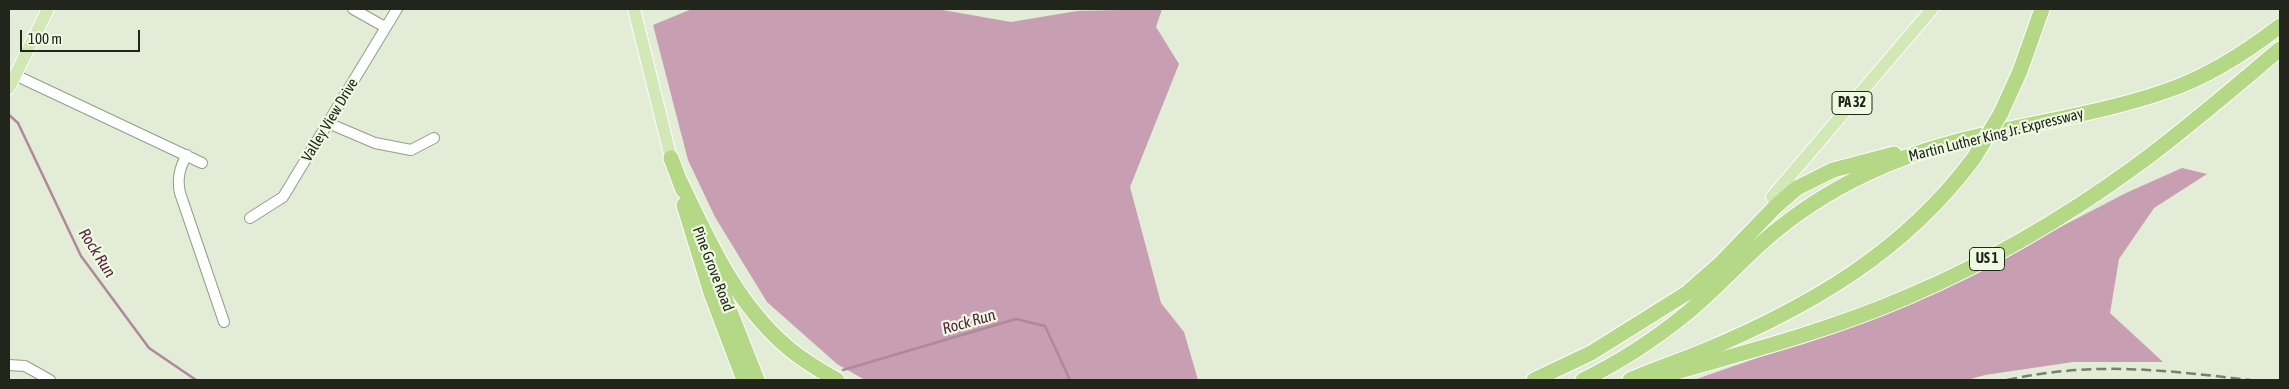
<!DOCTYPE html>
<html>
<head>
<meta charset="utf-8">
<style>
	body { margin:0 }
	#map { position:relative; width:2289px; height:389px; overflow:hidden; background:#e2ecd6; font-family:"Asap Condensed",sans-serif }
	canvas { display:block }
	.frame { position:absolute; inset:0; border:10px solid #21251c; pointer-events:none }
	.scale { position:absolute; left:20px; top:30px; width:120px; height:22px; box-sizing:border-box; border:2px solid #21251c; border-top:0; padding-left:6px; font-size:15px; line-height:18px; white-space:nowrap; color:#21251c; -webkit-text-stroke:4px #effae3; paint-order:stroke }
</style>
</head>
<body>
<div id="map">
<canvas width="2289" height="389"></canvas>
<div class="frame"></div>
<div class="scale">100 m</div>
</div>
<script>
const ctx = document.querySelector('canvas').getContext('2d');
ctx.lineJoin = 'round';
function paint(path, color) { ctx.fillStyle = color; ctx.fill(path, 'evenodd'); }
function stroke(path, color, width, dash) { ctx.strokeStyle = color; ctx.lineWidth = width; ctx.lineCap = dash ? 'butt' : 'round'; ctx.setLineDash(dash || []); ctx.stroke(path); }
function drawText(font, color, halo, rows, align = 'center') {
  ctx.font = font + ' "Asap Condensed",sans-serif'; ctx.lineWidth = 4.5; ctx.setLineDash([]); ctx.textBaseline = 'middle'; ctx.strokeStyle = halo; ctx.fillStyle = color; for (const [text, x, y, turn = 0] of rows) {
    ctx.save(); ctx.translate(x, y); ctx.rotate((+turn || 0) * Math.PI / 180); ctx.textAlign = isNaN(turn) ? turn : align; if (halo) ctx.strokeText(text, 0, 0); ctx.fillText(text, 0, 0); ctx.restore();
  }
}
const forest = new Path2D(`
	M692,9H937L1011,22L1077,11L1162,9L1156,27L1179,64L1130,187L1161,303L1184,332L1198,380H865L837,364L767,302L715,217L688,160L653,25Z
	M2182,168L2207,174L2154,208L2119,259L2110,313L2163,362H2073L1985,375L1967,380H1694L1914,303L2126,193Z`);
const stream = new Path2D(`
	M9,115L18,123L81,256L149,348L196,380
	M843,370L1016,319L1045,326L1070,380
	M816,380H817`);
const minor = new Path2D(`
	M353,9L385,27
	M15,75L202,163
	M328,123L375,143L411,150L434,138
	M187,155C179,168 177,179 180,193L224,322
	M250,218L283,197L397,9
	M9,365L25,366L50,380`);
const major = new Path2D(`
	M634,9L671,158
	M9,88L48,9
	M1772,197L1932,9`);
const highway = new Path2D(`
	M2001,113L2020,71L2042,9
	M671,158L683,190
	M680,181C709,241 735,302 786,346C802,360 819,370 837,380
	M684,205L711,293L744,380
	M709,258L757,380
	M1534,380L1591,353L1687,293L1720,264L1775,207L1797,188L1833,170L1894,154
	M1583,380C1620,362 1655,339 1687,313C1715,290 1739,263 1766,239C1796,213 1830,191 1866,174C1960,128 2068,125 2166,91C2208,77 2245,53 2280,26
	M1630,380C1654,369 1680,361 1704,351C1811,306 1904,252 1974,158
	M1648,380C1735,355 1824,333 1907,297C1987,263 2063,219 2133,168C2184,131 2232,89 2280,49`);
const rail = new Path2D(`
	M2007,380C2095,361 2163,370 2250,380`);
const highwayBridge = new Path2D(`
	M1974,158L2001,113`);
const shields = [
	[1852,103,40],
	[1987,259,35]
];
const shieldNames = [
	["PA 32",1852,103],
	["US 1",1987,259]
];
const streetNames = [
	["Valley View Drive",330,120,-59],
	["Martin Luther King Jr. Expressway",1996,135,-14],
	["Pine Grove Road",713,269,69]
];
const waterNames = [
	["Rock Run",97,253,58],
	["Rock Run",969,322,-16]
];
paint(forest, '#c79eb2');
stroke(stream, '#af889c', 2.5);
stroke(minor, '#939d88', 12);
stroke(major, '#fff', 14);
stroke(highway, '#fff', 17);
stroke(minor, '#fff', 10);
stroke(major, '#d2e8b6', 12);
stroke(highway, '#b4d885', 15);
stroke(rail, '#787e70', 2.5, [10, 5]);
stroke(highwayBridge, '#fff', 17, []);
stroke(highwayBridge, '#b4d885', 15);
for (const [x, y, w] of shields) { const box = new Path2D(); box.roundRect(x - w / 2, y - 11.5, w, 23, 4); ctx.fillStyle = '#effae3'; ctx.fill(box); stroke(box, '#21251c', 1); }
drawText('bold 14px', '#21251c', null, shieldNames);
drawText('15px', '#21251c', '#effae3', streetNames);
drawText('italic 16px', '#562340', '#effae3', waterNames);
</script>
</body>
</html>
